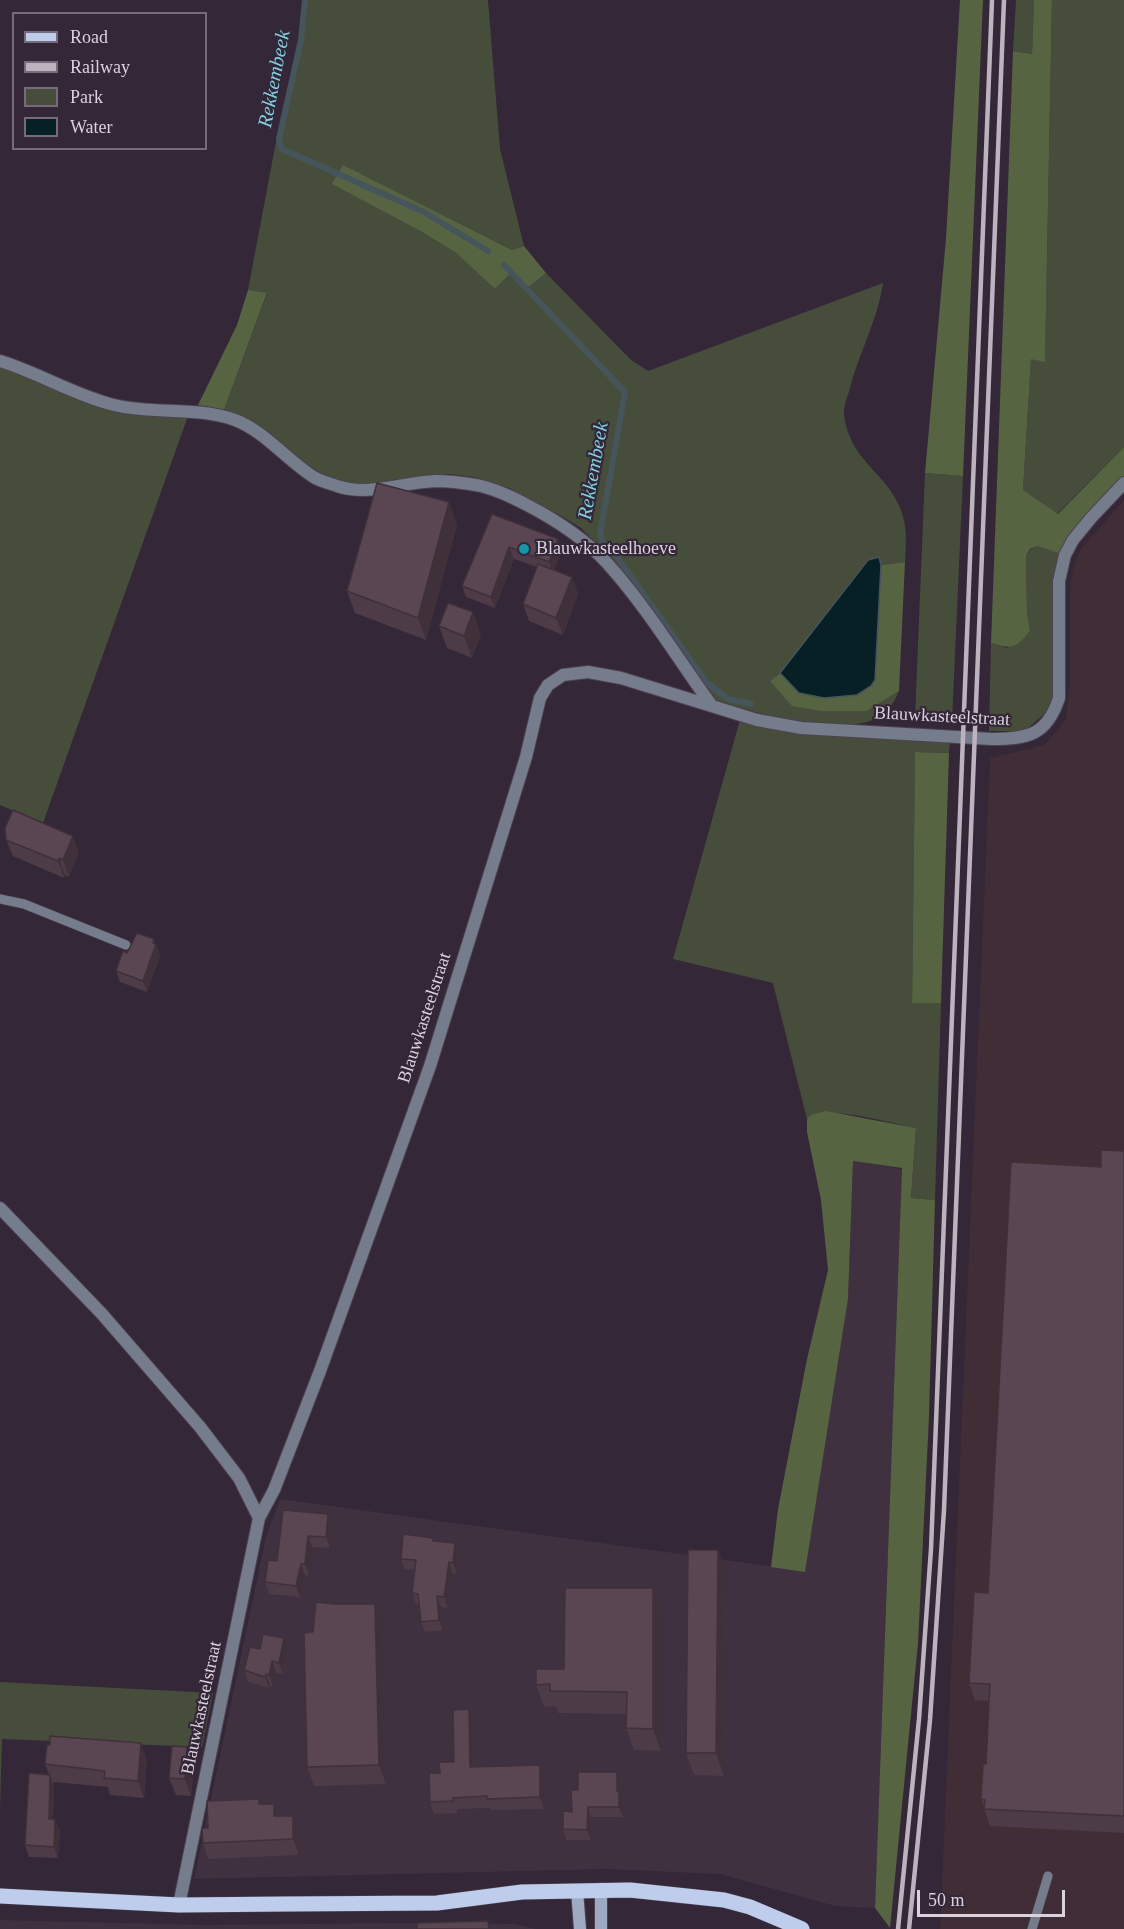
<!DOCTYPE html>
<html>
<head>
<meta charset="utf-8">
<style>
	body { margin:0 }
	#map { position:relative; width:1124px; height:1929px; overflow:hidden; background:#332738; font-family:Georgia,serif }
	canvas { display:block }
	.legend { position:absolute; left:12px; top:12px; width:195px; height:138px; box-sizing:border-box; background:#332738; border:2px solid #766b7a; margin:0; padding:8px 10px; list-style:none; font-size:18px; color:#dad2dd }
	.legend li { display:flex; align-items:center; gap:12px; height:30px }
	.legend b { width:30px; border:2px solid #766b7a }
	.scale { position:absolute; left:917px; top:1890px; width:148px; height:27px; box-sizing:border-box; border:3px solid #dad2dd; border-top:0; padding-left:8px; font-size:18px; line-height:21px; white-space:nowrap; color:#dad2dd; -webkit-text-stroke:4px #332738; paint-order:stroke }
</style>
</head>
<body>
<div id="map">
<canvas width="1124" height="1929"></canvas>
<ul class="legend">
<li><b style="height:8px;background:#bdcdeb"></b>Road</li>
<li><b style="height:8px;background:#bcb3bf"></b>Railway</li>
<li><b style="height:16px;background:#464e3b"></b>Park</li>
<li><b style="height:16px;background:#062025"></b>Water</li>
</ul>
<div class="scale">50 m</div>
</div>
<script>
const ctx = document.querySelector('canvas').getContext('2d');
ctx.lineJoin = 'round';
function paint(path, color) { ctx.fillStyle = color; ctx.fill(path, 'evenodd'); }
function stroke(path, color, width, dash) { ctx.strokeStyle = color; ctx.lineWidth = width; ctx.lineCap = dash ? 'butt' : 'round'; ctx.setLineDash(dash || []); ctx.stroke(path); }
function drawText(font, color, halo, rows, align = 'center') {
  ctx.font = font + ' Georgia,serif'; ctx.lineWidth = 4.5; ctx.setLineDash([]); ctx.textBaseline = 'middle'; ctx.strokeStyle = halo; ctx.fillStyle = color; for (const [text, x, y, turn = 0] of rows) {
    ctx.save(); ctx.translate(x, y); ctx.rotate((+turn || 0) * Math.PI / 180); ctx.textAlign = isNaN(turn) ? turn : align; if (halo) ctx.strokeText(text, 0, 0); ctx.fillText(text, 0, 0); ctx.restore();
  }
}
const commercial = new Path2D(`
	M853,1161L902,1169L875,1908L835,1906L720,1874L606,1869L194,1879L266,1537L280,1499L805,1571L848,1299Z
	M0,1920L202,1925L411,1923L514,1924L537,1929H0Z`);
const industrial = new Path2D(`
	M1124,500V1929H940L990,758L1045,745L1066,719L1070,687V590L1073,568L1081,549Z`);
const green = new Path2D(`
	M306,0H488L500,149L524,246L512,250L344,166L333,184L422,232L456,253L495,289L512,272L529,287L546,273L630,359L648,371L883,283C878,319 859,353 850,388C848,396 843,406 844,415C850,461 885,471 900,508C908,526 906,543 905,562L881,565L879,557L867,560L780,673L770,681L867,711L899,691C894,702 889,713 876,719C838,734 779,719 741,708C734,706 725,706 718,702C715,700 711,696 708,694L613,560L581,528L563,517L509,488L473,477L449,474L359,485L334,481L306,464L266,432L224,410L267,294L248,290L278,131L305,17Z
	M1016,0H1034L1032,54L1013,51Z
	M1052,0H1124V447L1057,514L1023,490L1031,358L1045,361Z
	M0,366L58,390L188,416L43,823L0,805Z
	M925,473L963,476L952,721L915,718Z
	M1037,546L1061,554L1055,693L1050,709L1028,728L1019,731H989L991,643L1007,648L1030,631L1027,611L1026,556L1031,549Z
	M740,720L950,742L949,753L915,752L912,1003H941L935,1200L911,1198L916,1128C894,1124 822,1103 807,1119L773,983L673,959Z
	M0,1682L213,1693L202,1747L2,1739L0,1809Z`);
const forest = new Path2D(`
	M960,0H983L963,476L925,473L946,238Z
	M1034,0H1052L1045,362L1031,359L1023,490L1058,514L1124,447V478L1061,554L1037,546L1030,549L1026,556L1027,611L1030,631C1016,648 1012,650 991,643L1013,51L1032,54Z
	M343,165L512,250L524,246L546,273L529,287L512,272L495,289L456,253L422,232L332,184Z
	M248,290L267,293L224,410L198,405L237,325Z
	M905,562L899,691L867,711H821L792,706L770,681L780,673L799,692L871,686L875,680L881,565Z
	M915,752L949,753L941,1003H912Z
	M826,1111L916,1128L911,1198L935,1200L929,1416L918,1643L890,1928L875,1908L902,1168L853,1161L848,1299L805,1572L771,1567L778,1509L807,1359L828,1270L821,1200L807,1132V1119L811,1115Z`);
const water = new Path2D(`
	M879,557L881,565L875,680L871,686L857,695L824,698L799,693L780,673L868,560Z`);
const stream = new Path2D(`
	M305,0L301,40L279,139L282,149L424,212L488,251
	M504,265L625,392L600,534L603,543L612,550L707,683L728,699L751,704`);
const lane = new Path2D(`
	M0,899L24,904L126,945
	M1032,1929L1048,1876`);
const street = new Path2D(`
	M0,361C39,373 74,395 114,405C154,415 196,406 235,420C264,431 286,459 312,476C319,481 329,483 337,486C369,497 403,482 436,481C449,481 464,483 476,485C493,488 512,497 527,505C556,520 585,539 607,563C646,606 678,659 712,706
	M0,1208L102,1314L200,1427L239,1478L259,1518
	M179,1905L259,1518L274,1490L320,1371L430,1066L526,757L540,698L548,685L563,675L588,672L621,678L757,720L801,728L992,739C1028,739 1047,735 1059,698V581L1065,555L1073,540L1091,518L1124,483`);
const secondary = new Path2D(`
	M601,1889V1929
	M577,1890L580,1929`);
const primary = new Path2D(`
	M0,1896L179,1905L288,1904L437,1903L522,1892L630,1890L724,1900L750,1907L802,1929`);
const rail = new Path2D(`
	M898,1929L919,1719L931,1549L992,0
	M909,1929L930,1720L944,1510L1004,0`);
const wall = new Path2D(`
	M449,502L457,525L426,640L355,613L347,591Z
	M492,514L562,550L554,570L572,577L578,594L563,635L529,621L523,604L537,567L514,559L495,608L466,597L462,586Z
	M439,626L481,634L472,658L447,648Z
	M6,840L79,853L69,877L65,875L64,878L13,856Z
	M154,939L160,956L147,992L120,982L116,971L127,953Z
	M1124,1151V1833L990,1826L981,1799L986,1764L989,1701L975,1700L969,1683L988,1593L1101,1167Z
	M328,1514L332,1525L330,1548L312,1547L309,1576L305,1575L300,1597L269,1594L265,1582L277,1561Z
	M434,1541L455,1543L459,1553L457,1573H452L448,1608L441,1607L443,1630L425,1632L421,1622L419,1604H416L412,1593L415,1570L404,1569L401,1559Z
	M726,1572L724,1776L694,1775L686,1753Z
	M653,1588L661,1610V1751L634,1750L626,1728V1714L558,1713L556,1706L544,1707L536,1685L564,1669Z
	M382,1623L386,1784L314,1786L307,1767L313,1632Z
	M260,1649L288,1650L283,1674L276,1673L273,1686H270L269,1688L248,1682L244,1670Z
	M473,1720L474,1767L544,1776V1809L491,1810L490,1808L457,1809V1813L434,1814L430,1802L440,1773L454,1762Z
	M147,1760L144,1798L110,1795L108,1787L53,1782L54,1786L53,1819L60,1831L58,1858L29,1857L25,1845L49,1774L45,1764Z
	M194,1764L191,1796L176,1795L169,1778Z
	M617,1772L621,1783L620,1794L623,1802V1817H591V1840H566L563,1829L572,1812L578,1790Z
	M259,1799L261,1804H274L278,1816L298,1831L299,1855L208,1859L203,1843L208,1828Z`);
const shadedWall = new Path2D(`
	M449,502L457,525L426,640L418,618Z
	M558,539L562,550L553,574L549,562Z
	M509,547L514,559L495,608L491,597Z
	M572,577L578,594L563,635L556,618Z
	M473,612L481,634L472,658L464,636Z
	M73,836L79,853L69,877L63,860Z
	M59,858L65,875L64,878L58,861Z
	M154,939L160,956L147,992L143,981Z
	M328,1514L332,1525L330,1548L326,1537Z
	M308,1536L312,1547L309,1576L305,1564Z
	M455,1543L459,1553L457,1573L453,1563Z
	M718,1550L726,1572L724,1776L716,1753Z
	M449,1562L452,1573L448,1608L444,1597Z
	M301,1564L305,1575L300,1597L296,1586Z
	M653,1588L661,1610V1751L653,1729Z
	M437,1596L441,1607L443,1630L439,1620Z
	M375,1604L382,1623L386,1784L379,1765Z
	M284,1638L288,1650L283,1674L279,1663Z
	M272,1661L276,1673L273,1686L269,1675Z
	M266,1674L270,1686L269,1688L265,1677Z
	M469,1709L473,1720L474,1779L470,1767Z
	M141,1743L147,1760L144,1798L138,1781Z
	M187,1747L194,1764L191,1796L185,1779Z
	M540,1765L544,1776V1809L540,1797Z
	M617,1772L621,1783L620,1794L623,1802V1817L619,1807L617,1791Z
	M50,1775L54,1786L53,1831L49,1819Z
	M274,1804L279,1819L274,1816Z
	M588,1807L591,1817V1840L587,1830Z
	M293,1816L298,1831L299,1855L293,1839Z
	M55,1819L60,1831L58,1858L54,1847Z`);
const building = new Path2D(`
	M377,483L449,502L418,618L347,591Z
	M492,514L558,539L549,562L509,547L491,597L462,586Z
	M538,564L572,577L556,618L523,604Z
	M448,603L473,612L464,636L439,626Z
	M13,810L73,836L63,860L59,858L58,861L6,840L5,828Z
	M137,933L154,939L153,943L156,944L143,981L116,971L123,951L127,953Z
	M1101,1150L1124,1151V1816L984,1809L985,1800L981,1799L983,1764H986L990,1684L969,1683L974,1592L988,1593L1011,1162L1101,1167Z
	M283,1510L328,1514L326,1537L308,1536L305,1564H301L296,1586L265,1582L268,1560L277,1561Z
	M403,1534L433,1538V1541L455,1543L453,1563L449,1562L444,1597L437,1596L439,1620L421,1622L418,1594L412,1593L416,1560L401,1559Z
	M688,1550H718L716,1753H686Z
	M565,1588H653V1729L626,1728L627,1692L550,1691V1684L536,1685V1669H564Z
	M316,1602L334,1604H375L379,1765L307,1767L304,1633L313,1632Z
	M263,1634L284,1638L279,1663L272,1661L269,1675L266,1674L265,1677L244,1670L250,1647L260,1649Z
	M469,1709L470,1767L540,1765V1797L487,1799V1796L453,1798V1801L430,1802L429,1773H440L439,1762H454L453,1710Z
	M50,1736L141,1743L138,1781L104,1778L105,1771L45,1764L47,1745H50Z
	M172,1746L187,1747L185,1779L169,1778Z
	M578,1772H617V1791H619V1807H588L587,1830L563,1829V1811L572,1812L571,1790H578Z
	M29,1773L50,1775L49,1819H55L54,1847L25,1845Z
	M259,1799V1804H274V1816H293V1839L203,1843L202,1828H208L207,1801Z
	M488,1921L489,1929H417V1923Z`);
const markers = [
	[524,549,6,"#0f9aa8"]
];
const poiNames = [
	["Blauwkasteelhoeve",536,549]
];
const streetNames = [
	["Blauwkasteelstraat",942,717,3],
	["Blauwkasteelstraat",425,1018,-72],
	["Blauwkasteelstraat",202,1708,-78]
];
const waterNames = [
	["Rekkembeek",275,79,-79],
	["Rekkembeek",594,471,-80]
];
paint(commercial, '#3f313f');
paint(industrial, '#402d35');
paint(green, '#464e3b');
paint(forest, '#566442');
paint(water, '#062025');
stroke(water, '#46555c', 1.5);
stroke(stream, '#46555c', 6);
stroke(lane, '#4e4252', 10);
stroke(street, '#4e4252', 14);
stroke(secondary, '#4e4252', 14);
stroke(primary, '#4e4252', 16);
stroke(lane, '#757c8b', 9);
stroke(street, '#757c8b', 12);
stroke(secondary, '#9daac1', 12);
stroke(primary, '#bdcdeb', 15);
stroke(rail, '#bcb3bf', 4.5);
paint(wall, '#4d3b47');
paint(shadedWall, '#3f3039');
paint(building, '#5a4552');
stroke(building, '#3f3039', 1.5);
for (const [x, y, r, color] of markers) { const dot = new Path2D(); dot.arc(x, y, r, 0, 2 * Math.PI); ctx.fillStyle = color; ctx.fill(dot); stroke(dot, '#332738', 2); }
drawText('18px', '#dad2dd', '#332738', poiNames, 'left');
drawText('18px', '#dad2dd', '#332738', streetNames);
drawText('italic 20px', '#7fd2e3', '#332738', waterNames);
</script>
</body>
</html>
